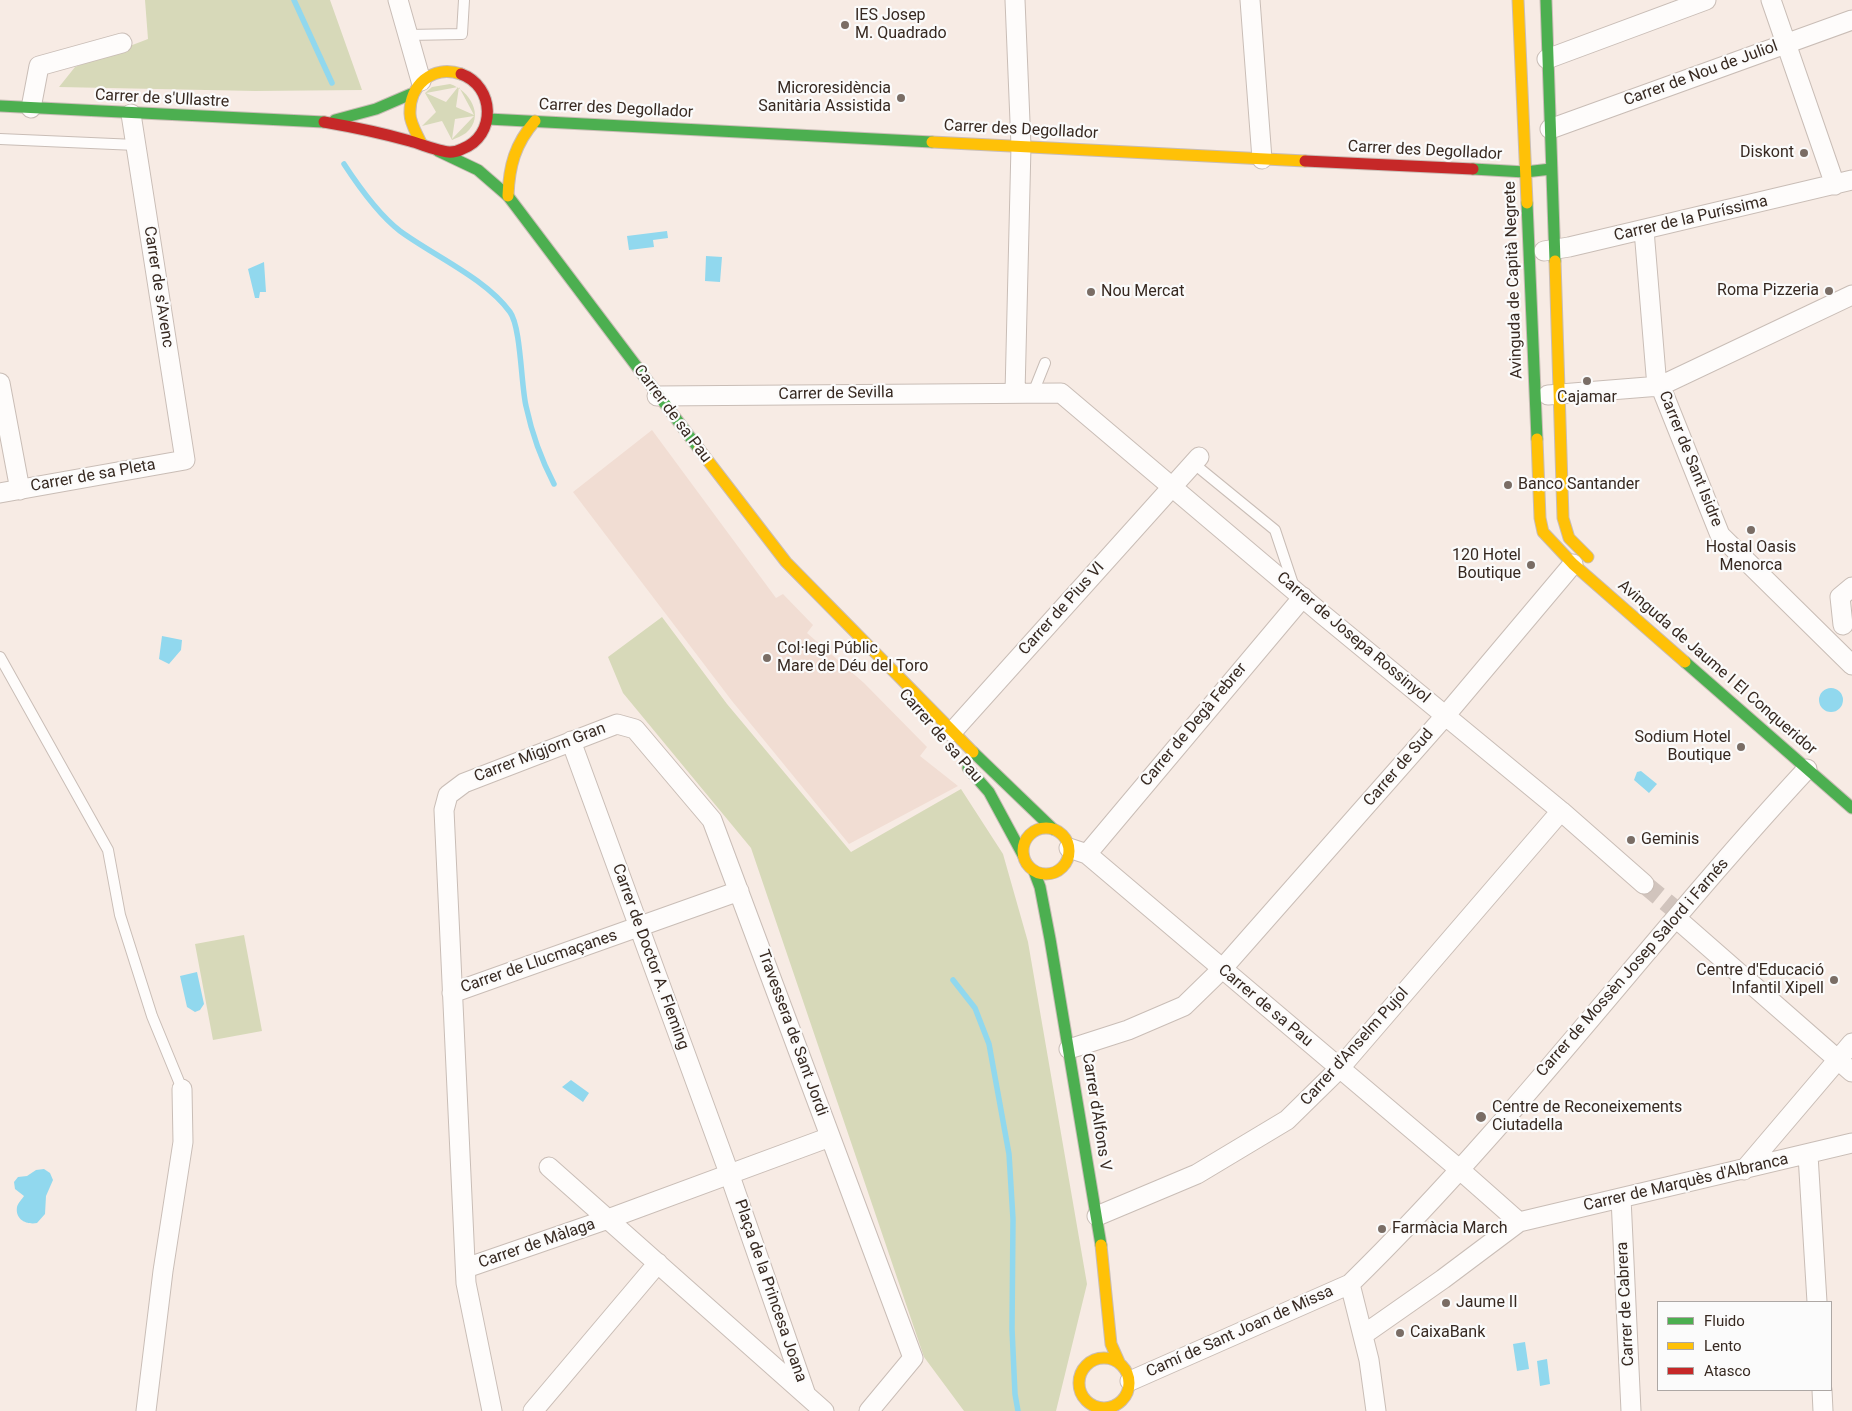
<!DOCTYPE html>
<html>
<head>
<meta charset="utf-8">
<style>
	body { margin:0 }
	#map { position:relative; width:1852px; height:1411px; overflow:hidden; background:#f7ebe4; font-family:Roboto,sans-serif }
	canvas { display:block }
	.legend { position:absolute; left:1657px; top:1301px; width:175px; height:90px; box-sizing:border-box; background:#fbfbfb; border:1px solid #ada7a4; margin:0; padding:6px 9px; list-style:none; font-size:15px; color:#372921 }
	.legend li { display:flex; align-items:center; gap:10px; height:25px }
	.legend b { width:25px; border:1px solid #ada7a4 }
</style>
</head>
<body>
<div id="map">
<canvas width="1852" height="1411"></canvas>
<ul class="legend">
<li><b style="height:6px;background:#4caf50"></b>Fluido</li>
<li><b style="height:6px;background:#ffc107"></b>Lento</li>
<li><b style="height:6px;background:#c62828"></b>Atasco</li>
</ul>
</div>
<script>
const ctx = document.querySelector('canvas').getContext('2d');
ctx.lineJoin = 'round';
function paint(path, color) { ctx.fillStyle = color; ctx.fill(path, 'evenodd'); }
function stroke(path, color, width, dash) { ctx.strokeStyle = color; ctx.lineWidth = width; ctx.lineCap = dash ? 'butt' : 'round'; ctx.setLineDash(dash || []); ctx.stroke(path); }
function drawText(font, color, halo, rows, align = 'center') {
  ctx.font = font + ' Roboto,sans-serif'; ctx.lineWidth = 4.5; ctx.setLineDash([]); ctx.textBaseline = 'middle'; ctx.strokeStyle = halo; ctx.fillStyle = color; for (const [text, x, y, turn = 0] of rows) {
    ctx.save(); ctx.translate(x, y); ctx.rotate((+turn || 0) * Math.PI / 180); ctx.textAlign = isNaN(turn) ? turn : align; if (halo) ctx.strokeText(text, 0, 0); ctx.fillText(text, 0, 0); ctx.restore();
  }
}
const built = new Path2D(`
	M652,430L776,598L783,594L813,625L807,633L864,683L927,747L920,756L958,786L849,844L732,701L573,492Z`);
const green = new Path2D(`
	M145,0H330L362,90L255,91L59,87L75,67L148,39Z
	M450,84C469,90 486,116 466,133C462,136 456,138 452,140L442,121L422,126L436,112L425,93L432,87ZM458,87L446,102L426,93ZM459,87L474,115L456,107ZM474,116L452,139L455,119Z
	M662,617L727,704L851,852L961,789L1003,854L1028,942L1087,1284L1056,1411H964L924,1357L751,848L623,693L608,657Z
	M244,935L262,1031L213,1040L195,944Z`);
const water = new Path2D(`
	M667,231L668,238L653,240L654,247L629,250L627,236Z
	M706,256L722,257L720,282L705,281Z
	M264,262L266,292H260L259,298H255L248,269Z
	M162,636L182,640L181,650L169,664L159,659Z
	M1819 700a12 12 0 1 1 24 0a12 12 0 1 1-24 0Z
	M1641,771L1657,784L1649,793L1634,780L1637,772Z
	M197,972L204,1004L200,1010L195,1012L187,1007L180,976Z
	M571,1080L589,1093L583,1102L562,1087Z
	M44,1169L50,1173L53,1180L46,1196L45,1214L37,1223C27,1225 15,1220 17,1207C18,1203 22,1199 24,1196L15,1189L14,1182L18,1177L27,1176L36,1170Z
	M1525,1342L1529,1369L1517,1371L1513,1344Z
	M1547,1359L1550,1384L1540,1386L1537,1361Z`);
const stream = new Path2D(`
	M294,0L332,83
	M344,164C359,187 378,214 400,231C434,256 485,278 510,312C521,327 521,385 526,406C532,434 541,459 554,484
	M953,980L975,1008L989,1044L1009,1154L1013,1219L1012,1329L1015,1394L1018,1411`);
const streetTunnel = new Path2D(`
	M1644,884L1672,907`);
const lane = new Path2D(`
	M408,35L462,34L464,0
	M0,139L136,145
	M1033,393L1045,363
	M1193,463L1275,530L1294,587
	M0,657L108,850L120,915L152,1016L182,1089`);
const street = new Path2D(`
	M398,0L421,81
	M1250,0L1262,159
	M1771,0L1835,185
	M1547,59L1706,0
	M31,108L39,66L122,43
	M1550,129L1852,20
	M1644,230L1656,375L1720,535L1852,665
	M1544,251L1569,247L1852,180
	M0,383L20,490
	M1015,393L1021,146L1015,0
	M1548,395L1660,386L1852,295
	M657,396L1061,393L1322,614L1561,811L1644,884
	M0,493L185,460L131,114
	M1843,625L1840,597L1852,587
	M952,732L1199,457
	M571,741L729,1173L806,1395
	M1069,848L1087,854L1459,1169L1519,1222L1443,1279L1363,1335
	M1087,854L1303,597
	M1676,918L1852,1072
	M452,993L739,891
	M1069,1049L1128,1030L1184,1006L1222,969L1445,716L1573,564
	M1808,1155L1817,1302
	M549,1167L824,1411
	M1744,1170L1852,1043
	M1621,1198L1631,1411
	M1097,1216L1197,1174L1287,1120L1339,1069L1561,811
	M1519,1222L1852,1143
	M466,1268L608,1219L830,1137
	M1130,1381L1350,1284
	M1822,1390L1823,1411
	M146,1411L163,1271L183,1142L182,1089
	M492,1411L466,1283L444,810L448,795L464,783L617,724L635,729L712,820L913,1358L869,1411
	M533,1411L658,1263
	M1376,1411L1369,1360L1350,1284C1514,1124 1651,937 1807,769`);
const fast = new Path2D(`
	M1546,0L1555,261
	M0,106L324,122
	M488,119L932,142
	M335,120L376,109L411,94
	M438,151L478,170L508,196L699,449
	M1473,169L1525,172L1551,169
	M1527,203L1537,439
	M1685,662L1852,808
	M973,752L1053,829
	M968,768L989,792L1023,855
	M1034,871L1040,887L1050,939L1101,1245`);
const slow = new Path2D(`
	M1518,0L1527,203
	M932,142L1305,161
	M421,143C417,134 410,123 410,114C409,86 432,64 461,74
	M508,196C509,166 515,144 535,121
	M1555,261L1563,518L1569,538L1588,557
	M1537,439L1540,518L1543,532L1573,564L1685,662
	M699,449L786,562L973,752
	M1023 851a23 23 0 1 1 46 0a23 23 0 1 1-46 0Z
	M1101,1245L1111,1344L1119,1362
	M1079 1383a25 25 0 1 1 50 0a25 25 0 1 1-50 0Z`);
const jam = new Path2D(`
	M324,122C353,127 382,133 410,141C421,144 432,149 443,151C449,153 456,152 462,149C497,136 495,86 461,74
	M1305,161L1473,169`);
const markers = [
	[845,25,5,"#7a6d65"],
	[901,98,5,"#7a6d65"],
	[1804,153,5,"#7a6d65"],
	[1829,291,5,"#7a6d65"],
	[1091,292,5,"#7a6d65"],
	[1587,381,5,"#7a6d65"],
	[1508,485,5,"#7a6d65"],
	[1751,530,5,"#7a6d65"],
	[1531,565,5,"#7a6d65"],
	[767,658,5,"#7a6d65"],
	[1741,747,5,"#7a6d65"],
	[1631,840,5,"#7a6d65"],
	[1834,980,5,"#7a6d65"],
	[1481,1117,6,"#7a6d65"],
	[1382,1229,5,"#7a6d65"],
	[1446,1303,5,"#7a6d65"],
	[1400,1333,5,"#7a6d65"]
];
const poiNames = [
	["IES Josep",855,16],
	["M. Quadrado",855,34],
	["Microresidència",891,89,"right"],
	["Sanitària Assistida",891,107,"right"],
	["Diskont",1794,153,"right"],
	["Roma Pizzeria",1819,291,"right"],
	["Nou Mercat",1101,292],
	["Cajamar",1587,398,"center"],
	["Banco Santander",1518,485],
	["Hostal Oasis",1751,548,"center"],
	["Menorca",1751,566,"center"],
	["120 Hotel",1521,556,"right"],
	["Boutique",1521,574,"right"],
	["Col·legi Públic",777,649],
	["Mare de Déu del Toro",777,667],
	["Sodium Hotel",1731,738,"right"],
	["Boutique",1731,756,"right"],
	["Geminis",1641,840],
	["Centre d'Educació",1824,971,"right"],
	["Infantil Xipell",1824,989,"right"],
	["Centre de Reconeixements",1492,1108],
	["Ciutadella",1492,1126],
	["Farmàcia March",1392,1229],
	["Jaume II",1456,1303],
	["CaixaBank",1410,1333]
];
const streetNames = [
	["Carrer de Nou de Juliol",1701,74,-20],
	["Carrer de s'Ullastre",162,99,3],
	["Carrer des Degollador",616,109,3],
	["Carrer des Degollador",1021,130,3],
	["Carrer des Degollador",1425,151,3],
	["Carrer de la Puríssima",1691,219,-13],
	["Avinguda de Capità Negrete",1514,280,-92],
	["Carrer de s'Avenc",158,287,81],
	["Carrer de Sevilla",836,394,-1],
	["Carrer de sa Pau",672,414,53],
	["Carrer de Sant Isidre",1690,459,68],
	["Carrer de sa Pleta",93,476,-10],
	["Carrer de Pius VI",1062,609,-48],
	["Carrer de Josepa Rossinyol",1353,638,40],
	["Avinguda de Jaume I El Conqueridor",1717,668,41],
	["Carrer de Degà Febrer",1194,725,-50],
	["Carrer de sa Pau",940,736,49],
	["Carrer Migjorn Gran",540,753,-21],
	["Carrer de Sud",1399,768,-49],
	["Carrer de Doctor A. Fleming",650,957,70],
	["Carrer de Llucmaçanes",539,962,-19],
	["Carrer de Mossèn Josep Salord i Farnés",1633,968,-49],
	["Carrer de sa Pau",1265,1006,40],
	["Travessera de Sant Jordi",792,1033,70],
	["Carrer d'Anselm Pujol",1355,1047,-48],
	["Carrer d'Alfons V",1096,1112,81],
	["Carrer de Marquès d'Albranca",1686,1183,-13],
	["Carrer de Màlaga",537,1244,-19],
	["Plaça de la Princesa Joana",770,1291,71],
	["Carrer de Cabrera",1626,1304,-93],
	["Camí de Sant Joan de Missa",1240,1332,-24]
];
paint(built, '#f1ddd3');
paint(green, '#d7d9b9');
paint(water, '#91d8ee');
stroke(stream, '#91d8ee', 5.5);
stroke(streetTunnel, '#d1c4bd', 19, [19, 9]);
stroke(lane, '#c9bdb6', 12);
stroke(street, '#c9bdb6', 21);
stroke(fast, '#c9bdb6', 13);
stroke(slow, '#c9bdb6', 13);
stroke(jam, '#c9bdb6', 13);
stroke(lane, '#fefcfb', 10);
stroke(street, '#fefcfb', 19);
stroke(fast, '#4caf50', 11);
stroke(slow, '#ffc107', 11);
stroke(jam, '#c62828', 11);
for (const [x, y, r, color] of markers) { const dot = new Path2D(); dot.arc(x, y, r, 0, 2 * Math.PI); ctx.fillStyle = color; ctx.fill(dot); stroke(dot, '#fbfbfb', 2); }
drawText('16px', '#372921', '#fbfbfb', poiNames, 'left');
drawText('16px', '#372921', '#fbfbfb', streetNames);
</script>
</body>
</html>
